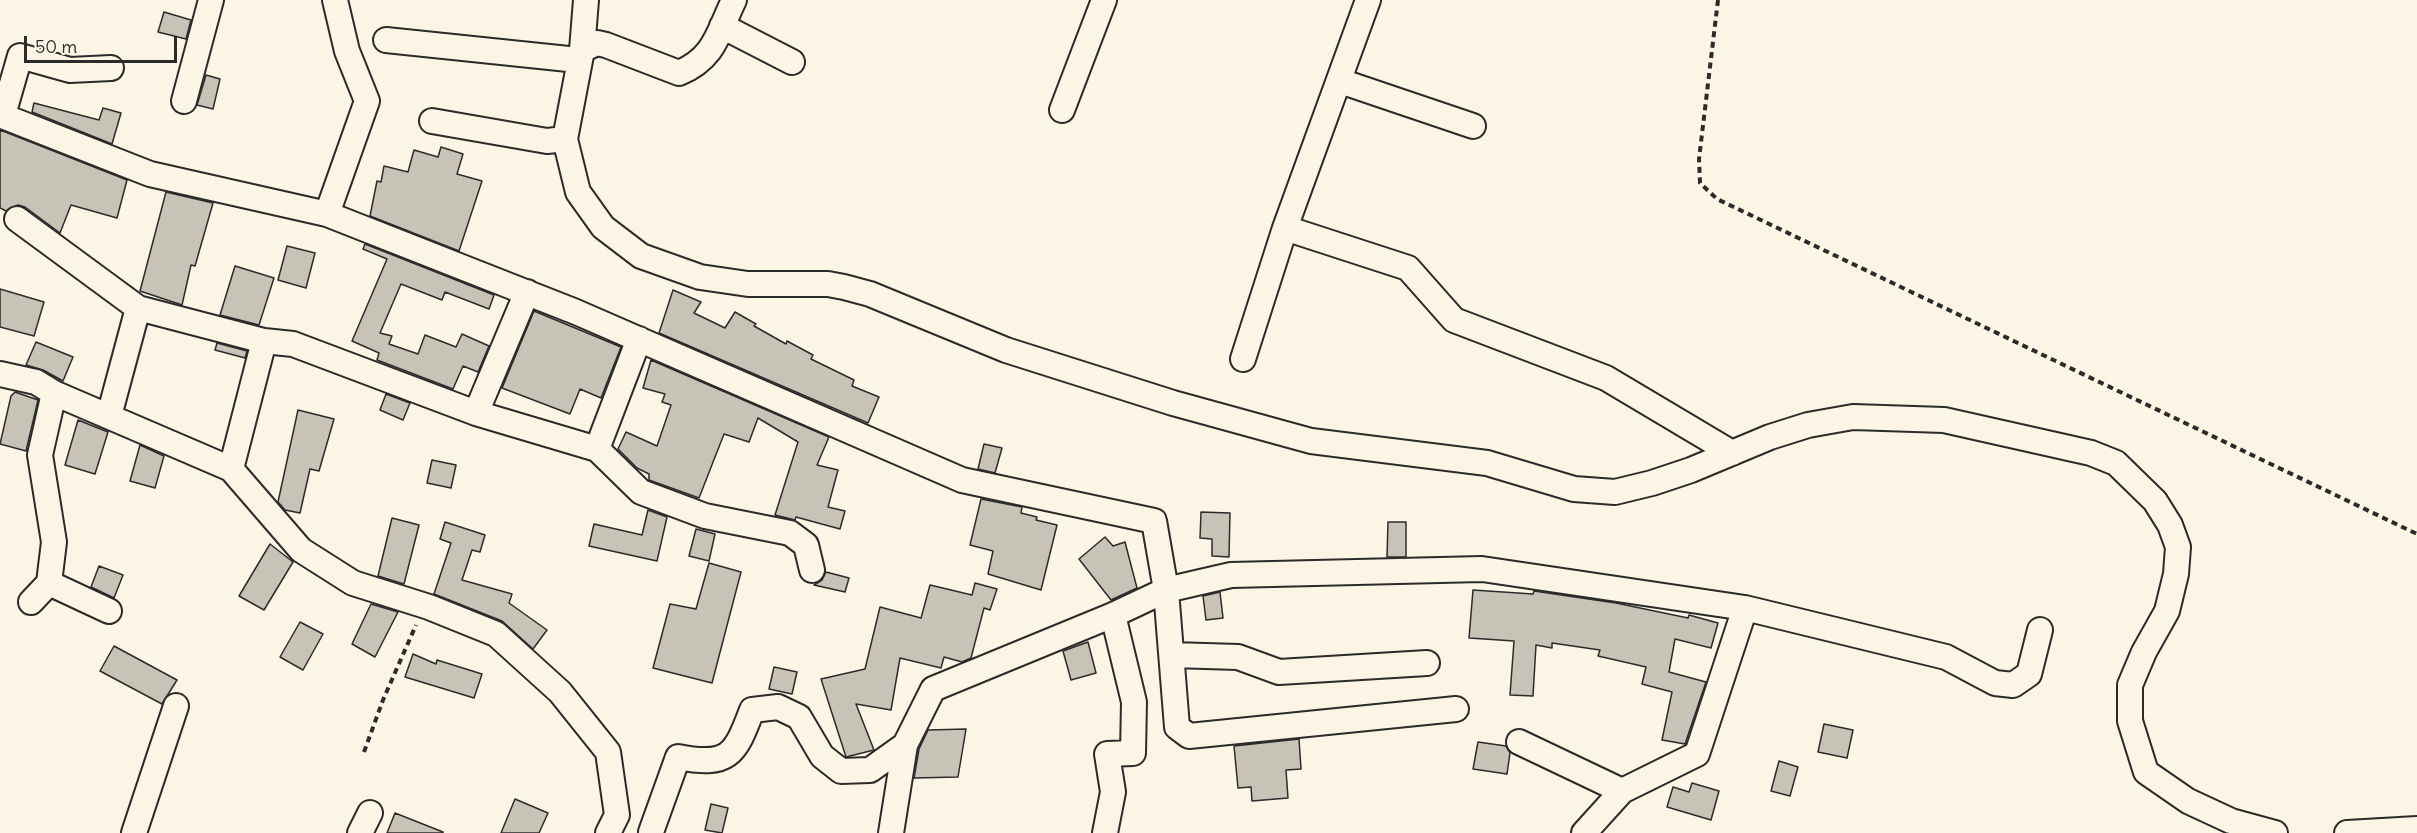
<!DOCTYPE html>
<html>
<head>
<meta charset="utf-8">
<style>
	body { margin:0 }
	#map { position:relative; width:2417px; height:833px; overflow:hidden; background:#fcf5e5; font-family:Delius,sans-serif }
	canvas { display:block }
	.scale { position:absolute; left:24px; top:36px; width:153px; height:27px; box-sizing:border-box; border:3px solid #2b2b2b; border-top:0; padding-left:8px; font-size:18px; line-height:21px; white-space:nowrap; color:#2b2b2b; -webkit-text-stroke:4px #fcf5e5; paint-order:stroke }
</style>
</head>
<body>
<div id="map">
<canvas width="2417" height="833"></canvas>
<div class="scale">50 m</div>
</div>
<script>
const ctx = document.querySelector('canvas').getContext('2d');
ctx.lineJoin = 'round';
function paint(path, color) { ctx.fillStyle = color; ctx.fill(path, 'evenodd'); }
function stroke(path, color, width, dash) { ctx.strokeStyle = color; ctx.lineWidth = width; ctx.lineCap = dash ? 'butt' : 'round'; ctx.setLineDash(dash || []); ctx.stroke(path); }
const building = new Path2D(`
	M164,12L191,20L186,39L158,32Z
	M206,75L220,79L213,109L197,105Z
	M34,103L99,120L103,108L121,113L112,144L32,112Z
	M0,130L127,180L117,218L71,205L60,233L25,207L18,205L6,211L0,208Z
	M441,147L463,154L457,174L482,181L459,251L370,216L377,181L381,182L384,166L408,172L414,150L438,157Z
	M166,192L213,203L195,266L191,265L182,305L140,291Z
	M365,244L494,295L489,309L445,292L442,300L401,284L380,333L392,336L389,344L418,354L425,335L456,347L462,334L489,346L478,372L463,366L453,389L377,360L379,353L352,341L387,259L363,249Z
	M287,246L315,253L306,288L278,280Z
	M235,266L274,278L259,325L220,315Z
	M0,289L44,302L34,336L0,327Z
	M673,290L701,302L694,313L725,328L735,312L756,324L754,326L786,344L787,341L813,355L811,359L854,380L852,386L879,397L868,423L659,333Z
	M534,311L621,347L601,398L580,389L570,414L502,388Z
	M36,342L73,357L63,381L43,370L26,365Z
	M217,343L247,351L245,358L215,350Z
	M651,360L829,437L817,465L838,470L828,507L845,511L840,529L796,517L795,520L775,515L798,442L758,418L749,442L724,434L699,498L649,480V474L637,468L618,449L626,432L657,446L671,405L662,402L665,394L643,388Z
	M15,392L38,400L26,451L0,444L11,396Z
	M386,394L410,403L403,420L380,410Z
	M298,410L334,419L319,471L310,469L300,513L285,510L278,502Z
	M78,420L108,432L95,474L65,465Z
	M984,444L1002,448L995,473L978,469Z
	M140,445L164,456L155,488L130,481Z
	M432,460L456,465L451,488L427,483Z
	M981,499L1022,507L1021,513L1037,517L1036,520L1057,525L1041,590L988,574L993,551L970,545Z
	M648,510L667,517L657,561L589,546L594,524L642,535Z
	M1201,512L1230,513L1229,557L1212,556V539L1200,538Z
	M392,518L419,525L404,584L378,576Z
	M445,522L485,535L480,552L472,550L462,580L512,594L509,603L547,630L533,649L502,621L434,594L451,543L440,539Z
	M1388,522H1406V557H1387Z
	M696,529L715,534L709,561L689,556Z
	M1105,537L1113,546L1125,542L1137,588L1111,600L1079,559Z
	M270,544L293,562L264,610L239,596Z
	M709,563L741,572L712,683L653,668L670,604L696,609Z
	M99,566L123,575L114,598L91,587Z
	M826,572L849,578L845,592L814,585L822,580Z
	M975,583L997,589L990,610L984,608L971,658L962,662L944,657L941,668L900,658L891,710L856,704L874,750L846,757L821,679L865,669L880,607L921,618L930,585L972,595Z
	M1473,590L1533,594L1534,591L1616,603L1688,618L1689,615L1718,623L1711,648L1675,639L1669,672L1706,682L1685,744L1662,740L1672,692L1642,684L1646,667L1598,656L1600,650L1552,643V648L1536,645L1533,696L1510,695L1514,641L1469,638Z
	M1220,592L1223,618L1206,620L1203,596Z
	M371,604L398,612L375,657L352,644Z
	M300,622L323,634L303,670L280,657Z
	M1088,642L1096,673L1071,680L1063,651Z
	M114,646L177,680L162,704L100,671Z
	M413,654L436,664L437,660L482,674L474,698L405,677Z
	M774,667L797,672L792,694L769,689Z
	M1824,724L1853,730L1847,758L1818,752Z
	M966,729L958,777L914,778L919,749L928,730Z
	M1299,739L1301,769L1286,770L1288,798L1252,801L1251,787L1238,788L1234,746Z
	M1478,742L1506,746L1510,753L1507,774L1473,769Z
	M1779,761L1798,767L1790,796L1771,791Z
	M1692,783L1719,791L1711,820L1667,807L1673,787L1689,792Z
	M515,799L548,813L539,833H501Z
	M711,804L728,808L722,833L705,830Z
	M395,813L443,832V833H387Z`);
const path = new Path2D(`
	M1718,0L1699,159L1700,183L1717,199L2417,534
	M364,752L383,700L416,625`);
const minor = new Path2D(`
	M586,0L582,50L565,139L578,192L603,227L641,256L700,277L748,284H828L844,287L870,294L1006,350L1173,403L1311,441L1487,463L1574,489L1615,492L1652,483L1691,470L1770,437L1808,425L1853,417L1944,420L2091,453L2116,463L2155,501L2170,525L2178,547L2176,574L2167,611L2144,652L2130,685V721L2146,772L2188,801L2231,821L2275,833
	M722,26L792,62
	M386,40L578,60
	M582,50L597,43L606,45L679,73C715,58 718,33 734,0
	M1340,81L1473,126
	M184,101L211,0
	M1062,110L1104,0
	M0,115L150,174L327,214L576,312L962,480L1154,521L1166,590L1177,727L1189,736L1456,709
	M3,115L20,56L70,70L111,68
	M432,121L547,141L565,139
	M327,214L367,101L347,51L335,0
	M17,219L138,308L264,341L293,344L476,413L597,449L641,492L705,516L790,533L806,545L812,570
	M1285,228L1408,268L1454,320L1606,378L1732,453
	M1243,359L1285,228L1368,0
	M0,374L36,382L54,393L231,469L301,550L353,583L429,607L496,634L560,692L608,752L617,815L608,833
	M476,413L527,292
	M109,416L138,308
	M597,449L639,339
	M231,469L264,341
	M49,583L109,611
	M31,602L49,583L54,542L40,455L54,393
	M1172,655L1238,657L1279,672L1427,663
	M1519,742L1622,791
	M651,832L678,757C729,767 735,755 752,710L778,707L799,717L822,756L841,771L870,770L905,745
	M134,833L176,706
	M360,833L370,813
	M891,833L905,745L933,689L1113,615L1166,590L1231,575L1482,569L1745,608L1946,657L1995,683L2013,685L2029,674L2040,630
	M1105,833L1113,792L1107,754L1133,753L1134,702L1113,615
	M1584,833L1622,791L1697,754L1745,608
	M2347,833L2417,829`);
paint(building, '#c8c3b7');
stroke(building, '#2b2b2b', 1.5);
stroke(minor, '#2b2b2b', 28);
stroke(path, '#2b2b2b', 4, [6, 4.5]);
stroke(minor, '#fcf5e5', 24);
</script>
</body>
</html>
